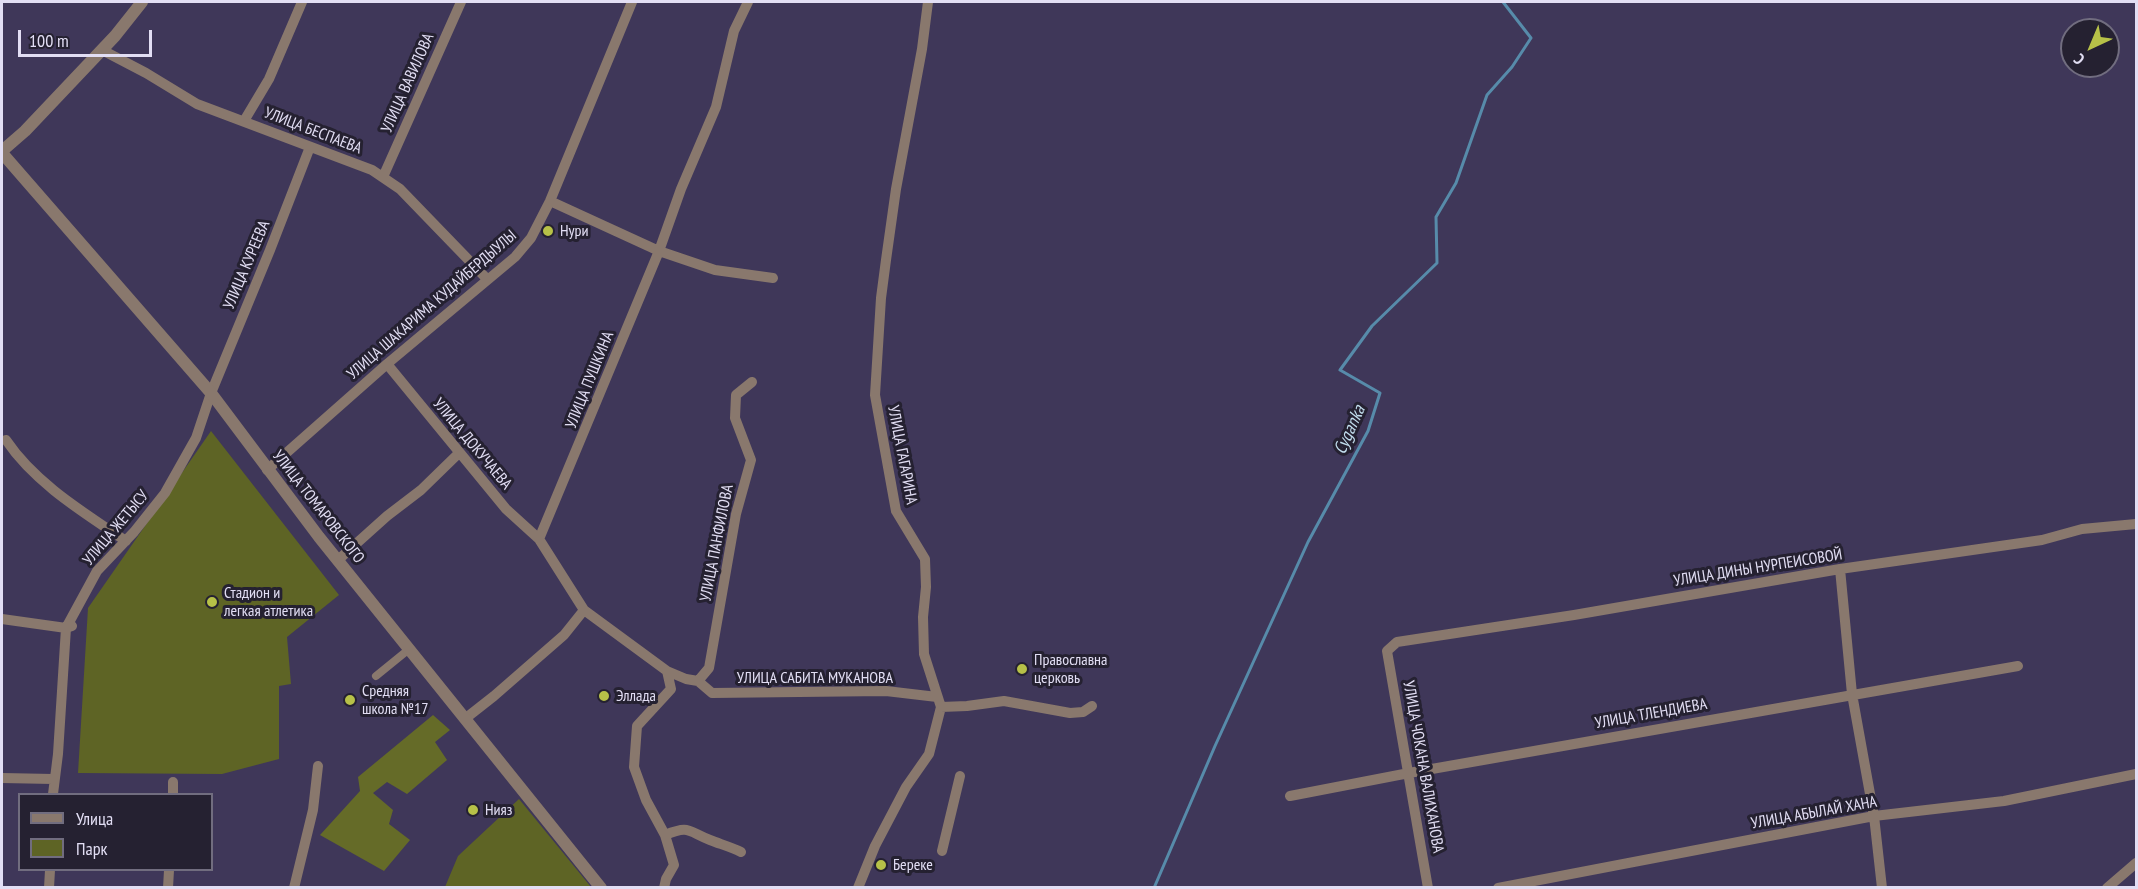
<!DOCTYPE html>
<html>
<head>
<meta charset="utf-8">
<style>
	body { margin:0 }
	#map { position:relative; width:2138px; height:889px; overflow:hidden; background:#3f3759; font-family:"PT Sans Narrow",sans-serif }
	canvas { display:block }
	.frame { position:absolute; inset:0; border:3px solid #e2def4; pointer-events:none }
	.legend { position:absolute; left:18px; top:793px; width:195px; height:78px; box-sizing:border-box; background:#252131; border:2px solid #716d7f; margin:0; padding:8px 10px; list-style:none; font-size:18px; color:#e2def4 }
	.legend li { display:flex; align-items:center; gap:12px; height:30px }
	.legend b { width:30px; border:2px solid #716d7f }
	.north { position:absolute; left:2060px; top:18px; width:60px; height:60px; box-sizing:border-box; background:#252131; border:2px solid #716d7f; border-radius:50%; rotate:224deg; font-size:16px; font-weight:700; line-height:24px; text-align:center; color:#e2def4 }
	.north::after { content:''; display:block; margin:auto; width:21px; height:27px; background:#b7c148; clip-path:polygon(50% 0,100% 100%,50% 72%,0 100%) }
	.scale { position:absolute; left:18px; top:30px; width:134px; height:27px; box-sizing:border-box; border:3px solid #e2def4; border-top:0; padding-left:8px; font-size:18px; line-height:21px; white-space:nowrap; color:#e2def4; -webkit-text-stroke:4px #252131; paint-order:stroke }
</style>
</head>
<body>
<div id="map">
<canvas width="2138" height="889"></canvas>
<div class="frame"></div>
<ul class="legend">
<li><b style="height:8px;background:#89786d"></b>Улица</li>
<li><b style="height:16px;background:#5e6425"></b>Парк</li>
</ul>
<div class="north">С</div>
<div class="scale">100 m</div>
</div>
<script>
const ctx = document.querySelector('canvas').getContext('2d');
ctx.lineJoin = 'round';
function paint(path, color) { ctx.fillStyle = color; ctx.fill(path, 'evenodd'); }
function stroke(path, color, width, dash) { ctx.strokeStyle = color; ctx.lineWidth = width; ctx.lineCap = dash ? 'butt' : 'round'; ctx.setLineDash(dash || []); ctx.stroke(path); }
function drawText(font, color, halo, rows, align = 'center') {
  ctx.font = font + ' "PT Sans Narrow",sans-serif'; ctx.lineWidth = 6; ctx.setLineDash([]); ctx.textBaseline = 'middle'; ctx.strokeStyle = halo; ctx.fillStyle = color; for (const [text, x, y, turn = 0] of rows) {
    ctx.save(); ctx.translate(x, y); ctx.rotate((+turn || 0) * Math.PI / 180); ctx.textAlign = isNaN(turn) ? turn : align; if (halo) ctx.strokeText(text, 0, 0); ctx.fillText(text, 0, 0); ctx.restore();
  }
}
const green = new Path2D(`
	M211,431L339,595L287,637L291,684L279,686V759L222,774L78,773L88,608Z
	M519,799L591,887H445L458,856Z`);
const forest = new Path2D(`
	M433,715L450,730L435,742L447,760L407,794L387,782L373,793L393,810L389,824L410,840L384,871L320,835L360,791L358,777Z`);
const stream = new Path2D(`
	M1154,888L1215,746L1308,542L1368,431L1380,393L1340,370L1372,326L1437,263L1436,217L1456,183L1487,95L1512,67L1531,38L1503,2`);
const pedestrian = new Path2D(`
	M376,676L408,650`);
const minor = new Path2D(`
	M102,50L146,73L197,104L372,170L400,189L487,279
	M244,121L269,79L302,2
	M383,177L461,2
	M550,201L659,251L715,270L773,278
	M387,364L506,509L539,539
	M6,440C35,483 83,512 126,541
	M267,470L387,364L515,257L531,238L550,201L632,2
	M338,560L387,516L421,490L459,453
	M1840,569L1852,694L1874,816L1882,888
	M584,610L667,671L671,689L637,726L634,767L646,800L665,835L674,865L666,879L664,888
	M2,619L66,628L72,626
	M667,671L686,679L698,681
	M698,681L709,668L736,514L751,460L735,418L736,395L752,382
	M698,681L712,693L886,691L937,697
	M941,707L967,706L1004,701L1070,713L1083,712L1092,706
	M466,718L494,696L564,635L584,610L539,539L659,251L681,189L716,107L734,31L748,2
	M2,778L53,779
	M53,794L58,754L66,628L97,571L134,532L165,493L196,438L211,393L270,250L310,147
	M173,794V782
	M1290,796L1409,773L2018,666
	M665,835C690,825 687,831 710,840C720,844 731,847 741,852
	M942,851L960,776
	M49,888L50,870
	M168,888L169,870
	M294,888L313,810L318,766
	M858,888L875,846L906,787L929,754L941,707L924,654L923,617L926,587L925,559L896,511L875,395L881,298L886,260L896,189L922,49L928,2
	M1428,888L1387,651L1397,642L1574,615L1840,569L2042,540L2082,529L2136,524
	M1498,888L1874,816L2004,801L2136,774
	M2107,888L2136,863`);
const tertiary = new Path2D(`
	M2,151L25,131L115,36L142,2
	M2,153L211,393L319,537L601,888`);
const markers = [
	[548,231,6,"#b7c148"],
	[212,602,6,"#b7c148"],
	[1022,669,6,"#b7c148"],
	[604,696,6,"#b7c148"],
	[350,700,6,"#b7c148"],
	[473,810,6,"#b7c148"],
	[881,865,6,"#b7c148"]
];
const streetNames = [
	["УЛИЦА ВАВИЛОВА",408,83,-66],
	["УЛИЦА БЕСПАЕВА",313,131,21],
	["УЛИЦА КУРЕЕВА",247,265,-67],
	["УЛИЦА ШАКАРИМА КУДАЙБЕРДЫУЛЫ",432,305,-41],
	["УЛИЦА ПУШКИНА",590,380,-68],
	["УЛИЦА ДОКУЧАЕВА",472,444,50],
	["УЛИЦА ГАГАРИНА",902,455,79],
	["УЛИЦА ТОМАРОВСКОГО",318,507,52],
	["УЛИЦА ЖЕТЫСУ",116,528,-50],
	["УЛИЦА ПАНФИЛОВА",717,543,-79],
	["УЛИЦА ДИНЫ НУРПЕИСОВОЙ",1758,568,-9],
	["УЛИЦА САБИТА МУКАНОВА",815,678],
	["УЛИЦА ТЛЕНДИЕВА",1651,714,-10],
	["УЛИЦА ЧОКАНА ВАЛИХАНОВА",1423,767,80],
	["УЛИЦА АБЫЛАЙ ХАНА",1814,813,-10]
];
const poiNames = [
	["Нури",560,231],
	["Стадион и",224,593],
	["легкая атлетика",224,611],
	["Православна",1034,660],
	["церковь",1034,678],
	["Средняя",362,691],
	["школа №17",362,709],
	["Эллада",616,696],
	["Нияз",485,810],
	["Береке",893,865]
];
const waterNames = [
	["Cyganka",1350,430,-66]
];
paint(green, '#5e6425');
paint(forest, '#656b28');
stroke(stream, '#578baa', 3);
stroke(pedestrian, '#89786d', 8);
stroke(minor, '#89786d', 10);
stroke(tertiary, '#89786d', 12);
for (const [x, y, r, color] of markers) { const dot = new Path2D(); dot.arc(x, y, r, 0, 2 * Math.PI); ctx.fillStyle = color; ctx.fill(dot); stroke(dot, '#252131', 2); }
drawText('16px', '#e2def4', '#252131', streetNames);
drawText('16px', '#e2def4', '#252131', poiNames, 'left');
drawText('italic 18px', '#c1dcec', '#252131', waterNames);
</script>
</body>
</html>
